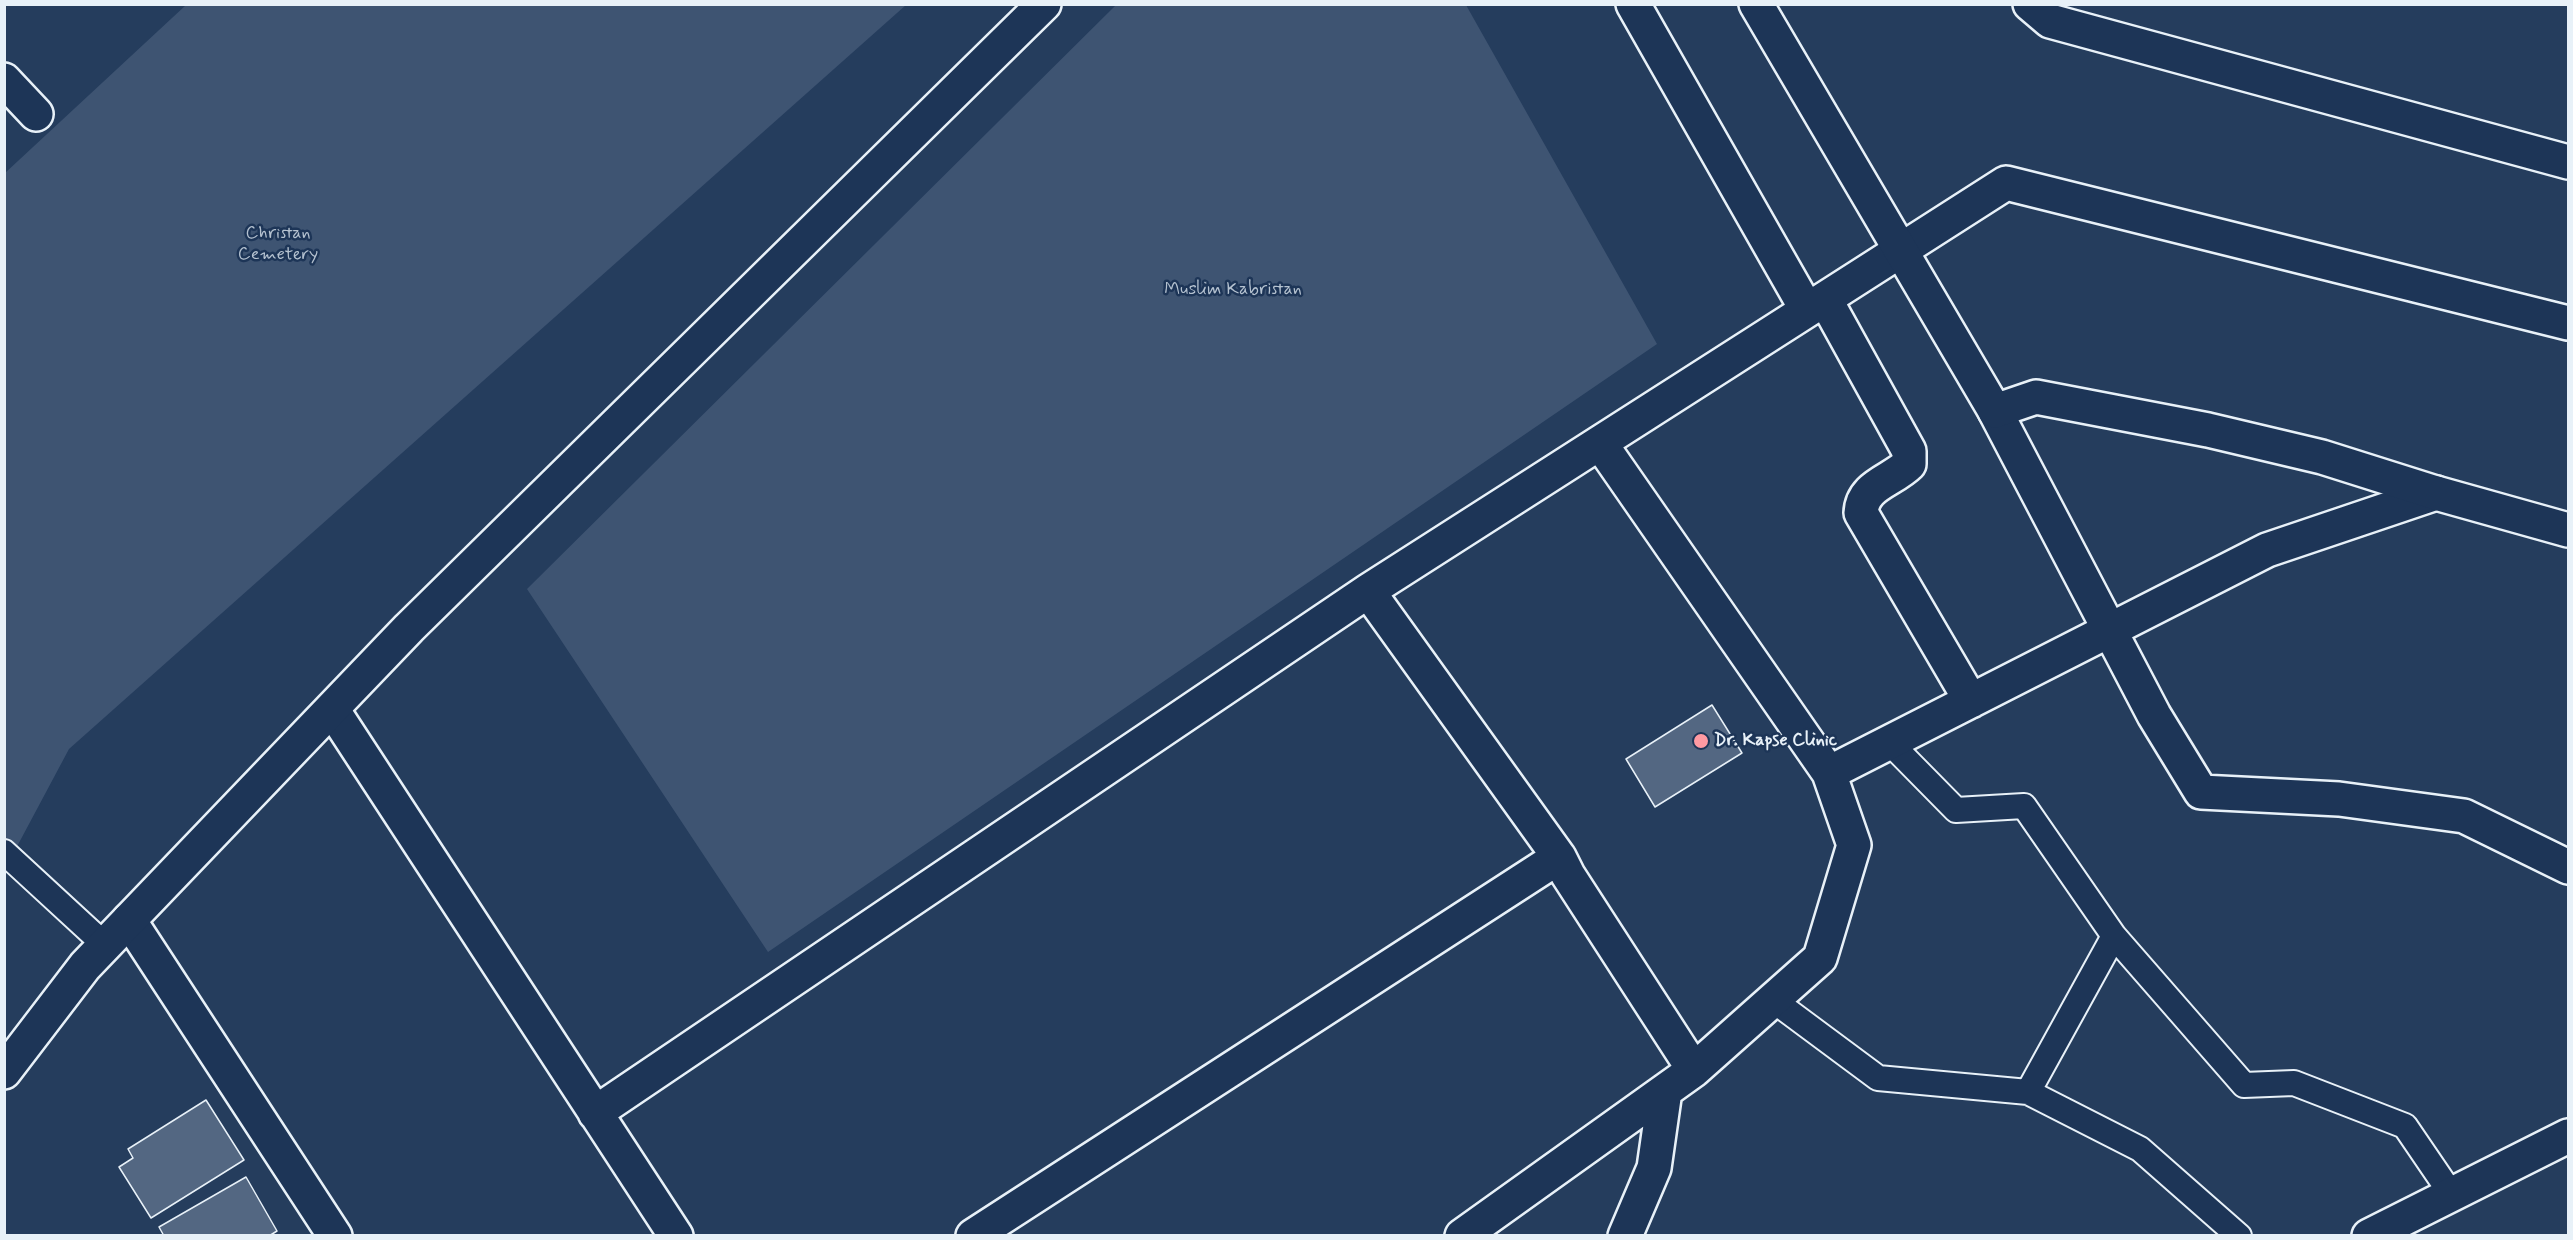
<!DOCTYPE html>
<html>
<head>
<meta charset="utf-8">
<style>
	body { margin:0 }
	#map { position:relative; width:2573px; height:1240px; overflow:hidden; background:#253d5d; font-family:Mynerve,sans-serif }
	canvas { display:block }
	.frame { position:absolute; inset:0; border:6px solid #e8f1f8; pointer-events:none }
</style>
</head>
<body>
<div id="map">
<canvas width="2573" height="1240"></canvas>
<div class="frame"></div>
</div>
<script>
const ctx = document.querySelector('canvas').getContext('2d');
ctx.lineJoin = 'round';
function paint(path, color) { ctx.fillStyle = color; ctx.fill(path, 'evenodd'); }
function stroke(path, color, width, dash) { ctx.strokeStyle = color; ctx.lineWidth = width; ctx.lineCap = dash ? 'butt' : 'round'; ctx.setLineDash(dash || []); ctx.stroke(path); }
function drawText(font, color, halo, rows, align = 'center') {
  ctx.font = font + ' Mynerve,sans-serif'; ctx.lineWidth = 5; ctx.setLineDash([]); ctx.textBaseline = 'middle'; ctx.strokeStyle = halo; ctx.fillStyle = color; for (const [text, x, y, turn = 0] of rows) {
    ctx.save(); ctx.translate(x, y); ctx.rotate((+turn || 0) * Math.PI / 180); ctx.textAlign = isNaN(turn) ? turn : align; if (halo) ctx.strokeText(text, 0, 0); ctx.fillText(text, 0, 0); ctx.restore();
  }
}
const green = new Path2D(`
	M186,5H906L69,749L5,869V173Z
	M1116,5H1466L1657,344L768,952L527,589Z`);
const building = new Path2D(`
	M1712,705L1742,753L1655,807L1626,759Z
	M206,1100L244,1160L151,1218L119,1167L133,1158L128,1149Z
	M246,1177L277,1231L269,1236H164L159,1227Z`);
const lane = new Path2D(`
	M1890,743L1956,810L2024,806L2114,936L2244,1085L2294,1083L2405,1126L2452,1195
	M4,852L106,946
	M1773,1000L1878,1078L2028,1092L2140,1149L2239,1236
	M2028,1092L2114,936`);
const street = new Path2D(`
	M1633,4L1807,310
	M2030,4L2050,21L2568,162
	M4,80L36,114
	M1825,299L1909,451V464C1892,481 1862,485 1861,513L1971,701
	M1995,411L2154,715L2201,792L2339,799L2464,816L2568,867
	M1600,443L1829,773L2267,550L2436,493
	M1368,591L2006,183L2568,323
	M332,709L676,1236
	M129,920L335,1236
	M1694,1070L1820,958L1854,845L1829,773
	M595,1113L1368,591L1559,857L973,1236
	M1462,1236L1694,1070L1568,875L1559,857
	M1625,1236L1654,1168L1665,1091
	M2369,1236L2568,1136`);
const secondary = new Path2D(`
	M1756,4L1995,411L2036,397L2208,430L2322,457L2436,493L2568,530
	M4,1072L85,966L409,628L1044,4`);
const markers = [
	[1701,741,8,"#ff9aa2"]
];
const parkNames = [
	["Christan",278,234],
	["Cemetery",278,255],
	["Muslim Kabristan",1233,290]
];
const poiNames = [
	["Dr. Kapse Clinic",1714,741]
];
paint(green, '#3e5472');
paint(building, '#536782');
stroke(building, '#e8f1f8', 1.5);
stroke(lane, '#e8f1f8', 28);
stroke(street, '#e8f1f8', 38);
stroke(secondary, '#e8f1f8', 38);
stroke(lane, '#1d3557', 24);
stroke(street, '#1d3557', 33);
stroke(secondary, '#1d3557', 33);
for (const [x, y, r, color] of markers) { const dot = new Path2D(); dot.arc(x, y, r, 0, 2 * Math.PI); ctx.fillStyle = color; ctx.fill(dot); stroke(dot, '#1d3557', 2); }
drawText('18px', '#b5c2d0', '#1d3557', parkNames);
drawText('bold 18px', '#e8f1f8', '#1d3557', poiNames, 'left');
</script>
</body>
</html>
